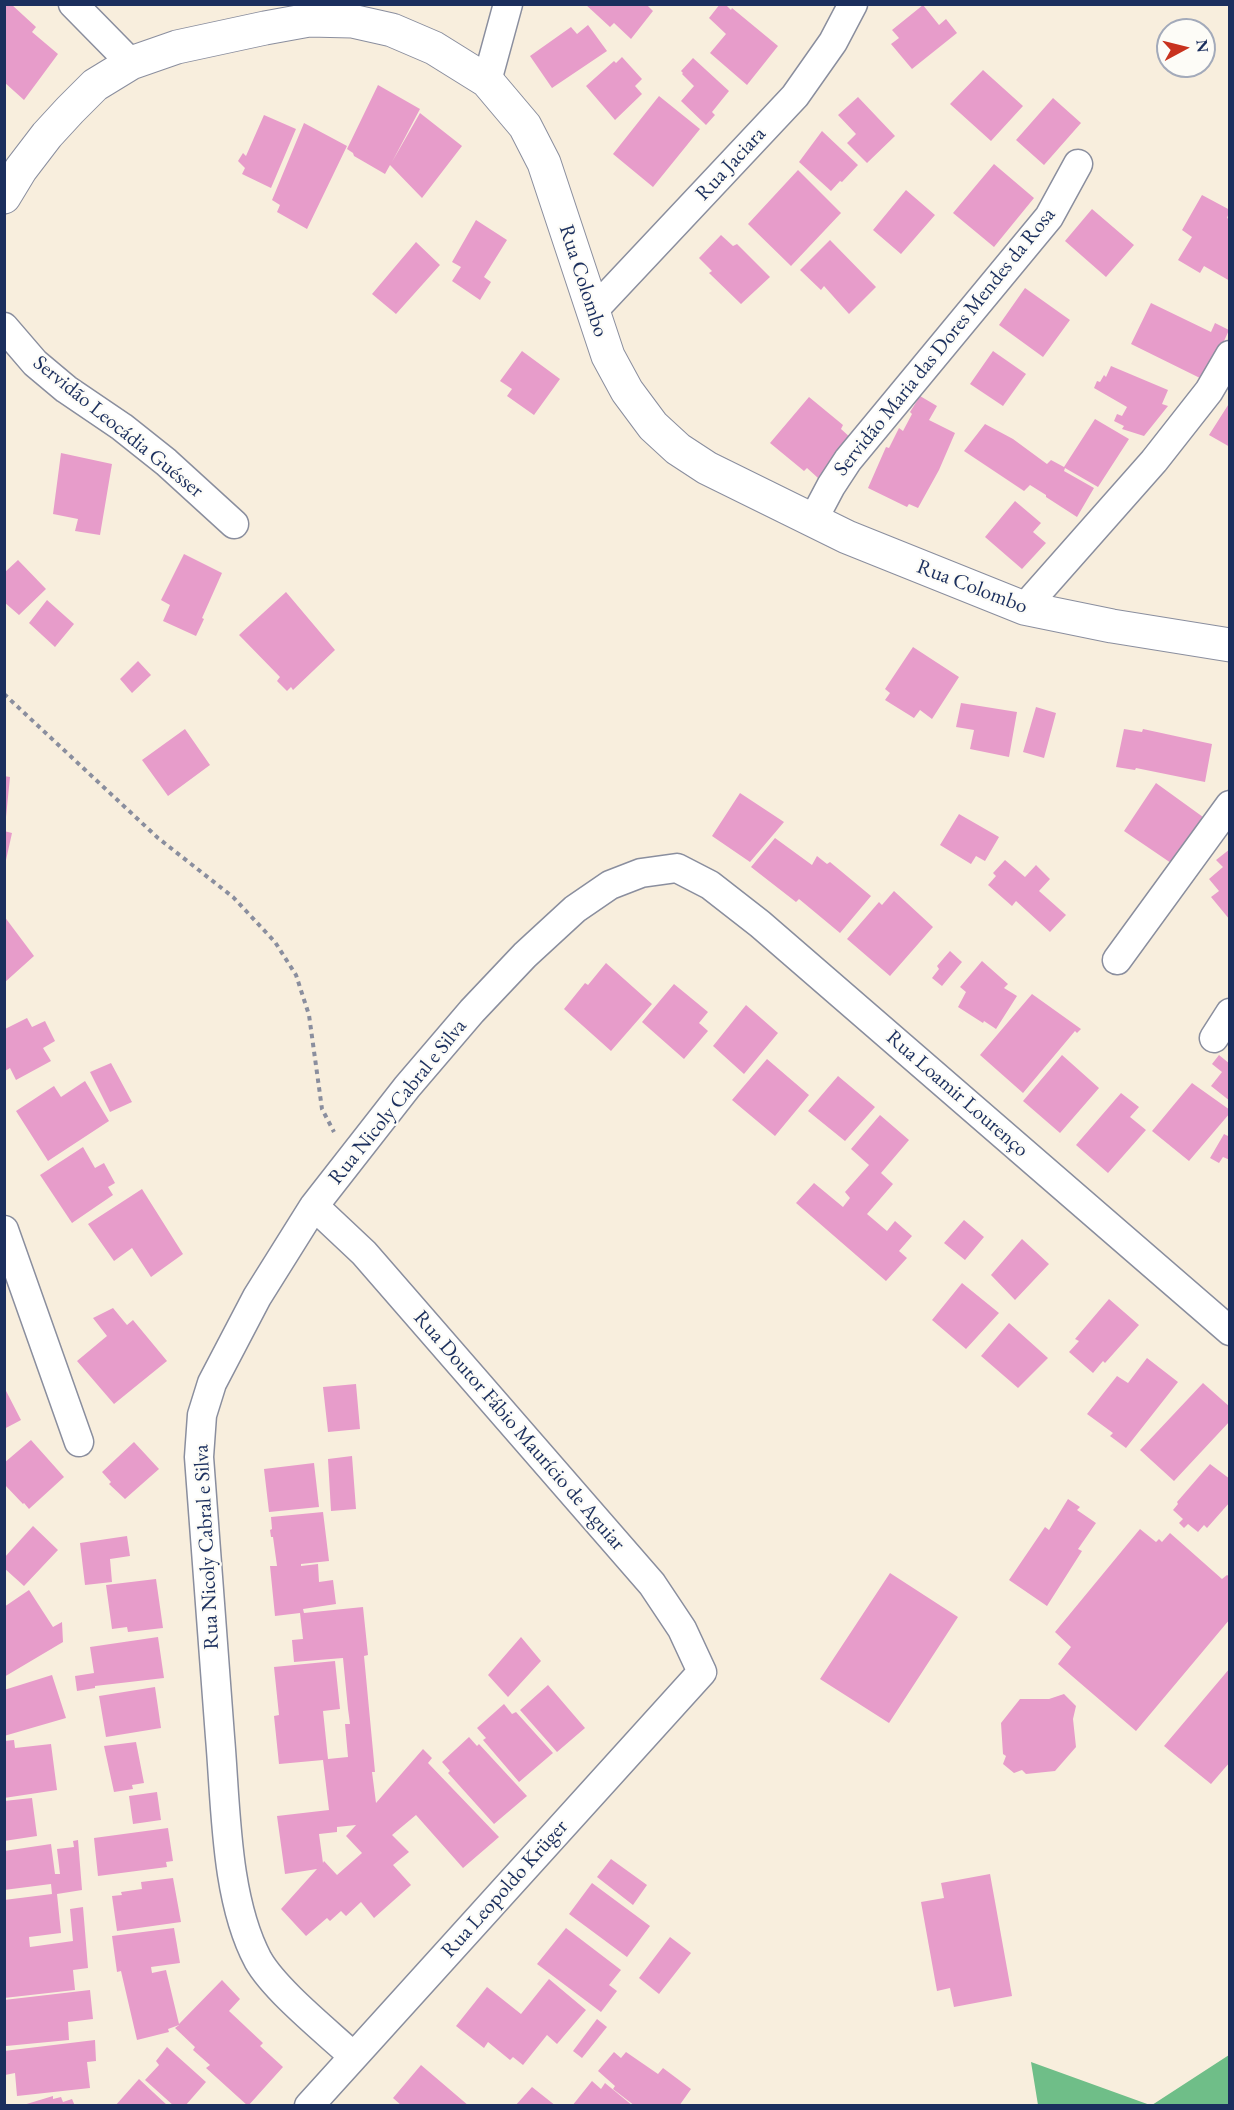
<!DOCTYPE html>
<html>
<head>
<meta charset="utf-8">
<style>
	body { margin:0 }
	#map { position:relative; width:1234px; height:2110px; overflow:hidden; background:#f8eedd; font-family:"EB Garamond",serif }
	canvas { display:block }
	.frame { position:absolute; inset:0; border:6px solid #1b2f5e; pointer-events:none }
	.north { position:absolute; left:1156px; top:18px; width:60px; height:60px; box-sizing:border-box; background:#fdfcf7; border:2px solid #a3aaba; border-radius:50%; rotate:83deg; font-size:16px; font-weight:700; line-height:24px; text-align:center; color:#1b2f5e }
	.north::after { content:''; display:block; margin:auto; width:21px; height:27px; background:#c8321e; clip-path:polygon(50% 0,100% 100%,50% 72%,0 100%) }
</style>
</head>
<body>
<div id="map">
<canvas width="1234" height="2110"></canvas>
<div class="frame"></div>
<div class="north">N</div>
</div>
<script>
const ctx = document.querySelector('canvas').getContext('2d');
ctx.lineJoin = 'round';
function paint(path, color) { ctx.fillStyle = color; ctx.fill(path, 'evenodd'); }
function stroke(path, color, width, dash) { ctx.strokeStyle = color; ctx.lineWidth = width; ctx.lineCap = dash ? 'butt' : 'round'; ctx.setLineDash(dash || []); ctx.stroke(path); }
function drawText(font, color, halo, rows, align = 'center') {
  ctx.font = font + ' "EB Garamond",serif'; ctx.lineWidth = 4.5; ctx.setLineDash([]); ctx.textBaseline = 'middle'; ctx.strokeStyle = halo; ctx.fillStyle = color; for (const [text, x, y, turn = 0] of rows) {
    ctx.save(); ctx.translate(x, y); ctx.rotate((+turn || 0) * Math.PI / 180); ctx.textAlign = isNaN(turn) ? turn : align; if (halo) ctx.strokeText(text, 0, 0); ctx.fillText(text, 0, 0); ctx.restore();
  }
}
const forest = new Path2D(`
	M1229,2055V2105H1152Z
	M1031,2062L1150,2105H1038Z`);
const building = new Path2D(`
	M4,4H11L36,27L32,32L58,54L24,100L4,82Z
	M585,4H646L653,11L631,39L614,23L610,27Z
	M720,4H725L731,10L732,8L778,46L747,85L710,53L726,34L709,18Z
	M923,5L939,25L946,19L957,33L912,69L891,44L899,38L892,30Z
	M588,25L607,51L552,88L530,56L571,27L577,34Z
	M622,57L642,79L635,86L642,94L615,120L586,86L614,61L616,63Z
	M693,58L729,91L712,112L715,115L706,125L681,101L694,86L682,74L683,73L681,71Z
	M983,70L1023,106L991,141L950,104Z
	M378,85L420,109L392,162L420,113L462,146L422,198L390,165L385,174L354,156L353,153L347,149Z
	M659,96L700,129L653,187L613,154Z
	M858,97L895,136L867,163L847,143L856,134L838,115Z
	M1053,98L1081,123L1044,165L1016,140Z
	M264,115L296,129L271,188L242,174L245,168L238,161L243,153L246,156Z
	M304,123L347,146L307,229L277,212L280,205L272,200Z
	M822,131L858,165L842,182L840,181L831,191L799,162Z
	M994,164L1034,198L994,247L953,213Z
	M798,170L841,213L791,266L748,224Z
	M906,190L935,215L901,254L873,230Z
	M1202,195L1230,210L1227,218L1230,220V281L1204,266L1200,273L1178,260L1192,237L1182,230Z
	M1092,209L1134,245L1106,277L1065,241Z
	M476,220L507,240L484,277L491,282L480,300L452,281L461,267L452,262Z
	M721,235L733,246L737,244L770,277L741,304L709,273L712,271L699,258Z
	M830,240L876,287L849,314L824,286L821,290L800,270Z
	M416,242L440,265L396,314L372,294Z
	M1025,288L1070,320L1043,357L999,325Z
	M1151,303L1211,332L1215,323L1229,330L1206,381L1131,344Z
	M522,351L560,379L534,415L507,396L512,389L500,381Z
	M993,351L1026,374L1003,406L970,384Z
	M1111,366L1168,390L1162,404L1168,406L1144,436L1122,429L1124,426L1114,421L1117,414L1122,416L1127,407L1094,388L1097,381L1100,382L1104,375L1106,377Z
	M920,396L937,406L929,420L955,433L939,470L918,508L909,504L907,507L868,488L886,447L889,448L899,428L903,431L912,414L910,412Z
	M809,397L843,425L841,429L852,439L818,478L807,468L804,471L770,443Z
	M1230,402V447L1209,435Z
	M1095,419L1129,439L1098,487L1065,468L1064,471L1094,488L1077,517L1046,497V495L1030,485L1024,491L964,451L985,424L1013,439L1047,464L1051,460L1064,467Z
	M61,453L112,464L100,535L75,531L78,519L53,514Z
	M1015,501L1041,523L1033,532L1046,543L1022,569L985,537Z
	M184,554L222,573L202,618L204,619L196,636L163,621L170,605L161,600Z
	M18,560L46,589L19,615L4,602V573Z
	M286,592L335,650L293,690L291,687L287,691L277,681L280,677L239,635Z
	M47,600L74,624L55,647L29,623Z
	M913,647L959,677L932,719L920,710L914,718L885,700L890,693L885,689Z
	M138,661L151,675L132,693L120,679Z
	M961,703L1017,712L1009,757L970,749L974,730L956,727Z
	M1036,707L1056,713L1044,758L1023,752Z
	M185,729L210,765L168,796L142,760Z
	M1124,729L1142,732L1143,729L1212,744L1205,782L1136,768L1135,770L1116,767Z
	M4,776L10,777L6,817L4,816Z
	M1156,783L1203,817L1171,863L1124,831Z
	M740,793L784,822L750,862L712,836Z
	M959,814L999,837L985,861L976,856L971,864L940,845Z
	M4,831L12,833L6,860H4Z
	M775,838L812,865L817,856L827,864L830,862L871,896L840,933L799,899L796,902L751,867Z
	M1230,849V920L1211,897L1219,891L1209,879L1223,867L1216,860Z
	M1005,860L1025,877L1036,865L1050,879L1039,891L1066,915L1050,932L1016,901L1012,906L988,885L996,876L993,873Z
	M894,891L933,927L890,976L847,939L879,902L882,905Z
	M4,916L34,956L4,983Z
	M950,951L962,962L942,986L932,978L939,969L937,966Z
	M982,961L1008,984L1004,988L1017,996L996,1029L984,1021L983,1023L958,1007L966,992L960,987Z
	M606,963L652,1004L611,1051L564,1009L585,983L588,985Z
	M674,984L708,1012L699,1023L708,1031L684,1059L642,1022Z
	M1032,994L1081,1029L1077,1033L1075,1031L1023,1093L980,1055Z
	M746,1005L778,1033L744,1074L713,1046Z
	M27,1018L32,1027L45,1021L55,1041L43,1048L51,1061L16,1080L10,1068L5,1071V1029Z
	M1062,1055L1099,1088L1060,1133L1023,1101Z
	M1219,1055L1230,1064V1101L1211,1086L1222,1072L1212,1064Z
	M767,1059L809,1095L775,1136L732,1100Z
	M111,1063L132,1102L110,1112L90,1072Z
	M838,1076L875,1107L845,1141L808,1111Z
	M85,1081L109,1121L48,1161L16,1111L54,1086L61,1097Z
	M1192,1083L1230,1110V1113L1189,1161L1152,1131Z
	M1121,1093L1139,1107L1130,1117L1146,1130L1108,1173L1076,1145Z
	M880,1115L909,1140L881,1173L893,1184L867,1214L887,1231L895,1221L912,1236L899,1251L907,1258L886,1281L796,1203L814,1183L843,1207L850,1198L845,1192L869,1165L851,1149Z
	M1224,1134L1230,1137V1160L1223,1157L1219,1163L1210,1158Z
	M83,1147L95,1168L104,1163L115,1183L108,1187L113,1195L72,1223L40,1175Z
	M142,1189L183,1254L151,1277L132,1248L114,1261L88,1224Z
	M964,1220L984,1237L965,1260L944,1243Z
	M1022,1239L1049,1264L1015,1300L991,1275Z
	M962,1283L999,1313L966,1349L932,1320Z
	M1109,1299L1139,1325L1105,1363L1103,1361L1093,1373L1069,1352L1079,1341L1075,1339Z
	M113,1308L127,1325L133,1320L167,1361L114,1404L77,1361L107,1336L93,1318Z
	M1009,1323L1048,1358L1018,1388L981,1356Z
	M1147,1358L1178,1382L1126,1448L1110,1436L1113,1433L1087,1414L1117,1376L1128,1383Z
	M1203,1383L1230,1407V1421L1174,1481L1140,1450Z
	M356,1384L360,1429L328,1432L323,1387Z
	M4,1387L21,1420L4,1429Z
	M31,1440L64,1477L29,1509L24,1503L23,1504L4,1484V1463Z
	M134,1442L159,1469L125,1499L109,1484L111,1482L102,1472Z
	M352,1456L356,1509L331,1511L328,1459Z
	M314,1463L319,1507L269,1512L264,1469Z
	M1210,1464L1230,1479V1502L1207,1528L1204,1525L1198,1532L1188,1524L1184,1528L1179,1523L1183,1519L1173,1510L1178,1504L1177,1502Z
	M1068,1499L1080,1507L1077,1510L1096,1523L1078,1549L1082,1551L1047,1606L1009,1580L1045,1527L1049,1530Z
	M323,1512L329,1561L301,1564V1566L318,1564L319,1582L333,1580L336,1604L303,1609L304,1613L363,1607L368,1655L364,1656L375,1772H372L376,1803L423,1749L432,1758L428,1763L499,1837L463,1868L416,1815L392,1835L409,1852L393,1865L411,1885L374,1918L361,1902L346,1916L341,1911L330,1921L327,1918L306,1936L281,1909L317,1869L285,1874L277,1816L329,1810L323,1760L279,1764L274,1716L279,1715L274,1667L335,1661L340,1709L323,1711L328,1759L348,1757L345,1724H350L348,1709L343,1658L294,1662L292,1640L303,1639L300,1613L275,1616L270,1566H277L273,1537H271L270,1530L272,1529L271,1517ZM356,1825L346,1836L362,1853L337,1875L324,1861L323,1863L319,1834L337,1832V1827Z
	M33,1526L58,1550L24,1586L4,1568V1558Z
	M1140,1529L1156,1542L1159,1539L1162,1542L1170,1533L1222,1579L1227,1575L1230,1577V1619L1136,1731L1058,1664L1071,1647L1055,1632Z
	M127,1536L130,1556L110,1559L112,1582L85,1585L80,1543Z
	M890,1573L958,1617L889,1723L820,1679Z
	M156,1579L163,1628L128,1632L127,1627L112,1629L106,1585Z
	M29,1590L53,1627L62,1622L63,1642L4,1677V1607Z
	M158,1637L164,1678L95,1686V1688L77,1691L75,1676L94,1673L90,1647Z
	M521,1637L541,1661L508,1697L488,1675Z
	M1230,1668V1762L1211,1784L1164,1746Z
	M52,1675L66,1718L4,1736V1690Z
	M548,1685L585,1728L557,1752L520,1710Z
	M155,1687L161,1728L106,1737L99,1696Z
	M1064,1694L1076,1706L1073,1719L1076,1747L1055,1771L1026,1774L1022,1770L1014,1773L1003,1764L1006,1756L1003,1754L1001,1723L1020,1699H1049Z
	M504,1704L512,1714L516,1712L553,1753L519,1782L483,1740L486,1738L477,1728Z
	M469,1737L477,1746L479,1744L527,1796L494,1824L448,1773L450,1771L442,1762Z
	M14,1740L15,1748L51,1744L57,1790L4,1798V1741Z
	M136,1742L144,1783L132,1785L133,1789L114,1792L104,1746Z
	M157,1792L161,1820L133,1824L129,1796Z
	M32,1798L37,1836L4,1841V1801Z
	M168,1828L173,1861L166,1862L167,1867L98,1876L94,1838Z
	M78,1840L82,1890L57,1894L61,1933L29,1937L30,1947L73,1941L70,1909L83,1907L88,1968L73,1970L75,1990L4,1998V1900L52,1894L51,1884L4,1890V1851L51,1844L55,1874H60L57,1849L74,1847L73,1841Z
	M611,1859L647,1885L633,1905L597,1877Z
	M990,1874L1012,1996L954,2007L950,1988L937,1991L921,1902L944,1898L941,1883Z
	M173,1878L181,1922L117,1931L112,1896L122,1895L121,1892L142,1889L141,1882Z
	M592,1883L650,1926L627,1957L569,1914Z
	M174,1928L180,1963L151,1967L152,1973L166,1970L179,2024L222,1980L240,1999L229,2011L263,2043L260,2046L283,2067L248,2106L206,2068L210,2065L193,2050L195,2047L175,2028L179,2025L168,2029L169,2032L137,2040L121,1971L117,1972L112,1936Z
	M566,1928L621,1970L609,1985L617,1991L601,2012L537,1964Z
	M670,1937L691,1953L659,1994L639,1978Z
	M549,1979L586,2010L557,2044L547,2035L523,2065L513,2057L510,2060L488,2042L484,2048L456,2026L487,1987L521,2014Z
	M90,1990L93,2019L68,2022L69,2040L6,2046L4,2000Z
	M597,2019L607,2027L582,2058L573,2051Z
	M95,2040L96,2061L87,2062L90,2088L17,2096L15,2073L5,2075L4,2051Z
	M167,2047L206,2082L185,2106H174L145,2080L159,2065L156,2061Z
	M614,2052L621,2058L626,2052L658,2074L663,2068L691,2089L679,2106H635L613,2089L615,2086L598,2071Z
	M421,2065L469,2106H402L393,2098Z
	M139,2079L168,2106H115Z
	M592,2081L601,2089L605,2083L633,2106H572Z
	M532,2087L556,2106H515Z
	M53,2096V2099L61,2097L63,2102L72,2099L75,2106H20Z`);
const path = new Path2D(`
	M4,694L158,838L233,897L275,942L296,975L309,1015L322,1109L334,1132`);
const minor = new Path2D(`
	M73,4L131,63
	M487,81L508,4
	M593,311L795,96L833,42L853,4
	M4,327L35,363L66,389L122,427L166,462L234,524
	M813,520L831,486L848,460L1049,217L1078,164
	M1024,608L1154,461L1209,391L1230,355
	M1117,960L1230,805
	M1214,1038L1230,1013
	M4,1230L79,1442
	M353,2056C326,2031 275,1990 258,1960C225,1898 226,1806 220,1737C213,1644 206,1550 199,1457L202,1415L212,1383L257,1297L314,1206L407,1087L472,1011L525,955L575,909L610,885L641,873L677,868L710,885L760,924L1230,1331
	M309,2106L702,1672L682,1629L652,1584L364,1253L314,1206`);
const tertiary = new Path2D(`
	M4,197L21,169L47,135L70,110L95,85L131,63L177,47L265,28L309,20L352,21L392,30L434,48L487,81L525,126L544,163L608,356L627,391L653,426L678,449L707,468L847,537L1024,608L1112,626L1230,645`);
const streetNames = [
	["Rua Jaciara",731,164,-47],
	["Rua Colombo",583,281,72],
	["Servidão Maria das Dores Mendes da Rosa",945,342,-51],
	["Servidão Leocádia Guésser",118,427,39],
	["Rua Colombo",972,587,21],
	["Rua Loamir Lourenço",957,1094,41],
	["Rua Nicoly Cabral e Silva",398,1102,-51],
	["Rua Doutor Fábio Maurício de Aguiar",519,1431,49],
	["Rua Nicoly Cabral e Silva",207,1547,-93],
	["Rua Leopoldo Krüger",505,1889,-48]
];
paint(forest, '#6fbe88');
paint(building, '#e79cca');
stroke(minor, '#8a8e9e', 31);
stroke(tertiary, '#8a8e9e', 35);
stroke(path, '#8a8e9e', 4, [4.5, 4.5]);
stroke(minor, '#fff', 28);
stroke(tertiary, '#fff', 33);
drawText('21px', '#1b2f5e', '#fdfcf7', streetNames);
</script>
</body>
</html>
